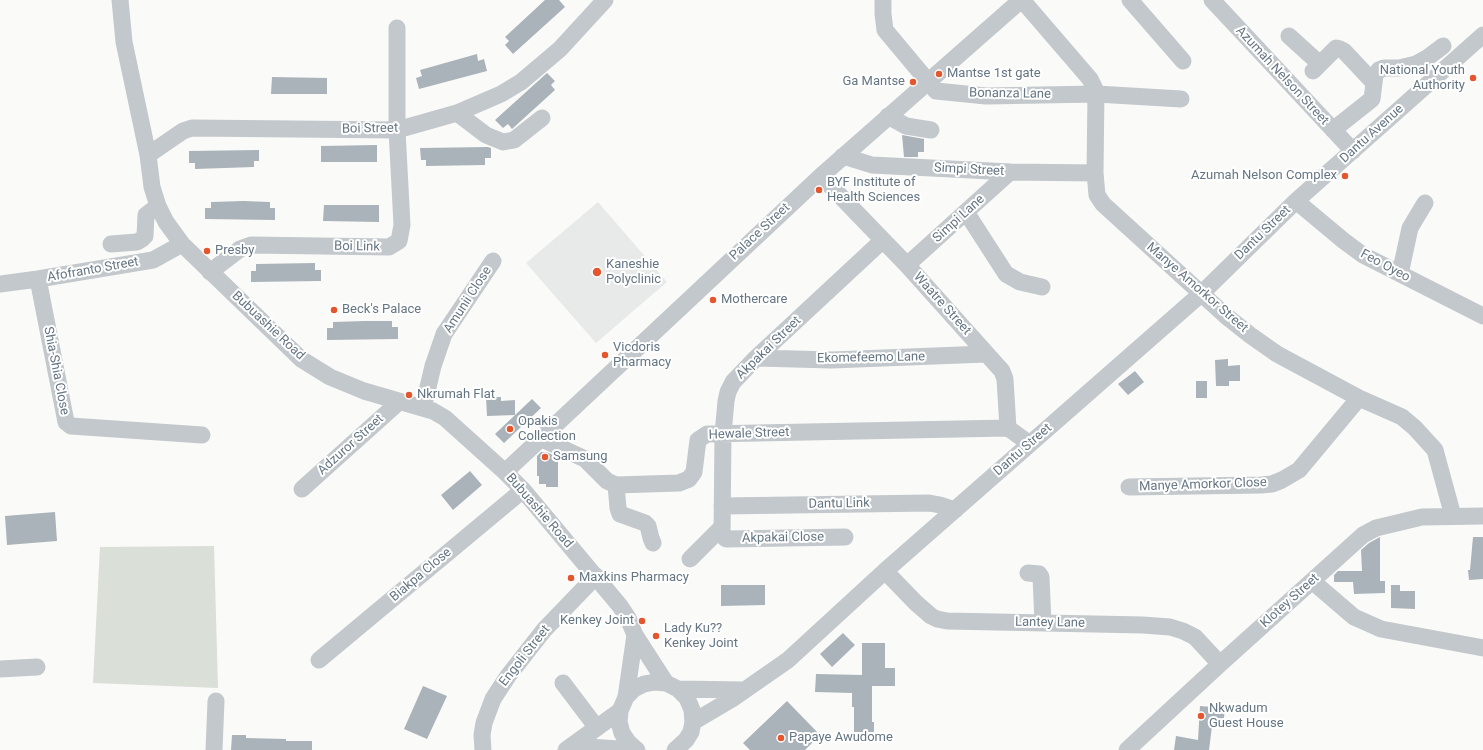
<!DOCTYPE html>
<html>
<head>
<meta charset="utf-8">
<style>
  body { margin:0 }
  canvas { display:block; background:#fafaf8 }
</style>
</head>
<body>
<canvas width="1483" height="750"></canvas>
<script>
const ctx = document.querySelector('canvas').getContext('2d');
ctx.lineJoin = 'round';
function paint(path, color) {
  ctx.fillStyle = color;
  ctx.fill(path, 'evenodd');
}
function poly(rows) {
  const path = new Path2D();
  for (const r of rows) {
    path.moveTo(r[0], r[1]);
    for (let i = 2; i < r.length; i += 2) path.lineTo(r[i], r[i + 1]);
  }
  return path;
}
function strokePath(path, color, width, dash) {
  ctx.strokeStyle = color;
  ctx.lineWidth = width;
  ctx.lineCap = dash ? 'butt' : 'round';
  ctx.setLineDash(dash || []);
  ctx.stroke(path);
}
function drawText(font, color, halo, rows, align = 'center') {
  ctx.font = font + ' Roboto,sans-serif';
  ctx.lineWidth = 4;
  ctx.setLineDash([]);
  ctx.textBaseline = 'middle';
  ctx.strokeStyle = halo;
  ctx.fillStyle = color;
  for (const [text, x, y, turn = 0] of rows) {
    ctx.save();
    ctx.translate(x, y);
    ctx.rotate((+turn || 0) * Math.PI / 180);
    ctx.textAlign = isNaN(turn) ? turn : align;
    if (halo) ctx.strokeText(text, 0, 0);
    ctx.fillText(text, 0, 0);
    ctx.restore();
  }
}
const built = poly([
  [598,202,667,282,596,343,526,263]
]);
const green = poly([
  [214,546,218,688,93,683,100,547]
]);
const building = poly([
  [545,0,559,0,565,7,513,54,505,45,509,41,505,37],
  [477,54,478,61,484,59,487,71,419,89,416,78,422,76,420,70],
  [547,73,555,81,551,85,555,90,512,129,508,124,503,128,495,120],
  [272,77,327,78,327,94,271,94],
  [902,135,924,139,924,152,918,152,918,157,904,157],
  [377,145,377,162,321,162,321,146],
  [488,147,491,148,491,158,485,158,485,165,426,166,426,160,421,160,420,148],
  [259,150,259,161,254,161,254,167,195,169,195,163,189,163,189,151],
  [243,201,270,202,270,208,275,208,275,220,205,219,205,208,211,208,211,202],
  [324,205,379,205,379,222,323,221],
  [315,263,315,270,321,270,321,281,251,282,251,271,256,271,256,264],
  [365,321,392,321,392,327,398,327,398,339,327,340,327,328,333,328,333,322],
  [1228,359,1228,366,1240,365,1240,381,1229,381,1229,386,1216,386,1215,360],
  [1135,371,1144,382,1128,395,1118,384],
  [1196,381,1207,381,1207,398,1196,398],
  [486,397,501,397,501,401,515,400,515,415,487,416],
  [532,399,541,408,504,443,495,434],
  [541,452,546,452,558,457,558,487,546,487,546,484,539,484,539,476,537,476,537,456],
  [470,471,482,485,453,510,441,495],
  [55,512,57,541,7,545,5,516],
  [1380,537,1380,581,1385,581,1385,593,1354,594,1353,582,1334,582,1334,575,1338,571,1362,571,1361,550,1369,543],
  [1473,537,1483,537,1483,579,1469,580,1468,570,1470,570],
  [721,585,765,585,765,605,721,606],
  [1391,585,1400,585,1400,591,1415,591,1415,609,1391,608],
  [843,633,855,645,832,667,820,654],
  [862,643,885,643,885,668,895,668,895,686,872,686,872,722,874,722,874,732,854,732,854,707,852,707,852,693,815,692,816,674,862,675],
  [423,686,447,696,427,739,404,729],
  [787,701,820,735,805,750,750,750,743,743],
  [1200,706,1225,708,1223,727,1212,726,1209,750,1174,750,1176,736,1198,740],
  [232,735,246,735,246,738,286,739,286,741,312,741,312,750,231,750]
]);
const minor = poly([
  [120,0,124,42,148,155,152,187,158,206,166,222,182,244,301,359,330,377,364,391,433,411,445,418,505,472,523,490,620,606,628,618,635,635,666,683],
  [883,0,883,14,885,30,936,91,986,96,1097,94,1181,99],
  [1022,0,1090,79,1096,91,1095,173,1097,195,1103,204,1226,316,1250,335,1277,354,1359,398,1402,417,1415,428,1435,450,1453,516],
  [1130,0,1183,61],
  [1212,0,1353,151],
  [1289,36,1320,64],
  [1313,71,1336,48,1340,49,1344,51,1374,83],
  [457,113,486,135,503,142,514,140,542,118],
  [888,116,906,126,931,130],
  [1333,130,1372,99,1375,75,1379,70,1384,68,1399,68,1416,64,1427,58,1443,46],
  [148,155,183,131,192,128,397,130,457,113,501,94,521,82,560,49,605,0],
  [843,156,872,165,1010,172,1095,173],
  [821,176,907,265,1002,371,1005,379,1008,428,1030,444],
  [1296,201,1344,241,1363,255,1483,316],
  [966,212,1006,274,1020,282,1042,287],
  [111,244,137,242,142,239,145,236,146,215,158,206],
  [907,265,1010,172],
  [210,272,240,249,251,245,389,247,399,241,402,225,397,130,397,28],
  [1400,274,1410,228,1425,203],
  [38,279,66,422,71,426,202,435],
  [0,284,38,279,153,260,182,244],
  [756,358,832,360,986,354],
  [423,408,433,366,444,334,493,261],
  [540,438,585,459,607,481,616,485,679,483,689,479,694,472,698,440,707,434,1008,428],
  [505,472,821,176,1021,0],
  [616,485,618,508,620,514,645,523,648,526,651,538,653,543],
  [1129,487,1261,485,1272,484,1282,480,1299,470,1359,398],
  [302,489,399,402],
  [722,506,929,503,940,505,955,510],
  [845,537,726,539,722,535,723,434,726,401,728,392,733,382,756,358,883,240],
  [690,559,722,527],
  [885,571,916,603,931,616,937,619,947,621,1143,625,1170,627,1183,631,1195,637,1220,664],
  [1028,573,1039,574,1041,577,1043,623],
  [1312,581,1354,617,1381,629,1483,648],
  [319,660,523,490],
  [0,669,37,667],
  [563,683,597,728],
  [678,689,743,690],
  [626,697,635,635],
  [693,722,732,699,788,660,885,571,1202,293,1296,201,1483,35],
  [571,746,636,750],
  [214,750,216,701],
  [483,750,482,735,484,723,493,699,508,676,544,630,596,576],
  [566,750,620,711],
  [637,750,628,742,622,733,619,722,620,711,626,697,634,689,644,684,655,682,666,683,678,689,687,698,692,710,693,722,691,732,686,740,675,750],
  [1127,750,1220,664,1363,535,1376,528,1422,517,1483,516]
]);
const markers = [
  [939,74,4,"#e4572e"],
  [1473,78,4,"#e4572e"],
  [913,82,4,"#e4572e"],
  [1345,176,4,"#e4572e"],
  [819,190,4,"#e4572e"],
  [207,251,4,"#e4572e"],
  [597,272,5,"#e4572e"],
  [713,300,4,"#e4572e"],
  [334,310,4,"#e4572e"],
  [605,355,4,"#e4572e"],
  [409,395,4,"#e4572e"],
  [510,429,4,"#e4572e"],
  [545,457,4,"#e4572e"],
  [571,578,4,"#e4572e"],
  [642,621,4,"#e4572e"],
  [656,636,4,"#e4572e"],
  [1201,716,4,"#e4572e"],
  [781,738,4,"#e4572e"]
];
const poiNames = [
  ["National Youth",1465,71,"right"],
  ["Authority",1465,86,"right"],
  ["Mantse 1st gate",947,74],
  ["Ga Mantse",905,82,"right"],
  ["Azumah Nelson Complex",1337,176,"right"],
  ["BYF Institute of",827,183],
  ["Health Sciences",827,198],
  ["Presby",215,251],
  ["Kaneshie",606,265],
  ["Polyclinic",606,280],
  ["Mothercare",721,300],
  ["Beck's Palace",342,310],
  ["Vicdoris",613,348],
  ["Pharmacy",613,363],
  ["Nkrumah Flat",417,395],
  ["Opakis",518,422],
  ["Collection",518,437],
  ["Samsung",553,457],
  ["Maxkins Pharmacy",579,578],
  ["Kenkey Joint",634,621,"right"],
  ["Lady Ku??",664,629],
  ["Kenkey Joint",664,644],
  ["Nkwadum",1209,709],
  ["Guest House",1209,724],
  ["Papaye Awudome",789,738]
];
const streetNames = [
  ["Azumah Nelson Street",1282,76,47],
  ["Bonanza Lane",1010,94,1],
  ["Boi Street",370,129,-1],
  ["Dantu Avenue",1372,134,-42],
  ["Simpi Street",969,170,3],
  ["Simpi Lane",959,219,-42],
  ["Palace Street",760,232,-43],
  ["Dantu Street",1263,233,-44],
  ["Boi Link",357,247,1],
  ["Feo Oyeo",1385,266,28],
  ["Afofranto Street",93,270,-10],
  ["Manye Amorkor Street",1197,288,41],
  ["Amunii Close",468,300,-57],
  ["Waatre Street",942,304,48],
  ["Bubuashie Road",268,326,43],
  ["Akpakai Street",769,348,-44],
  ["Ekomefeemo Lane",871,358,-1],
  ["Shia-Shia Close",56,371,79],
  ["Hewale Street",749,434,-2],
  ["Adzuror Street",351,445,-42],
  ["Dantu Street",1023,450,-41],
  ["Manye Amorkor Close",1203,485,-2],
  ["Dantu Link",839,504,-1],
  ["Bubuashie Road",539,511,49],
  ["Akpakai Close",783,538,-1],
  ["Biakpa Close",421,575,-40],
  ["Klotey Street",1290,601,-42],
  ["Lantey Lane",1050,623,1],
  ["Engoli Street",525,656,-52]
];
paint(built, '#e8e9e9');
paint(green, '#dadfd7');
paint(building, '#aab3b9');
strokePath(minor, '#c3c8cc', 17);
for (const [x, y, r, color] of markers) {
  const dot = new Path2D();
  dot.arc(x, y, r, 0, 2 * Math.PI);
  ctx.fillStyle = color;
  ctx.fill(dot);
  strokePath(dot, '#fff', 1.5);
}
drawText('13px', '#657683', '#fff', poiNames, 'left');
drawText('13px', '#657683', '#fff', streetNames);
</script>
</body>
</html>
